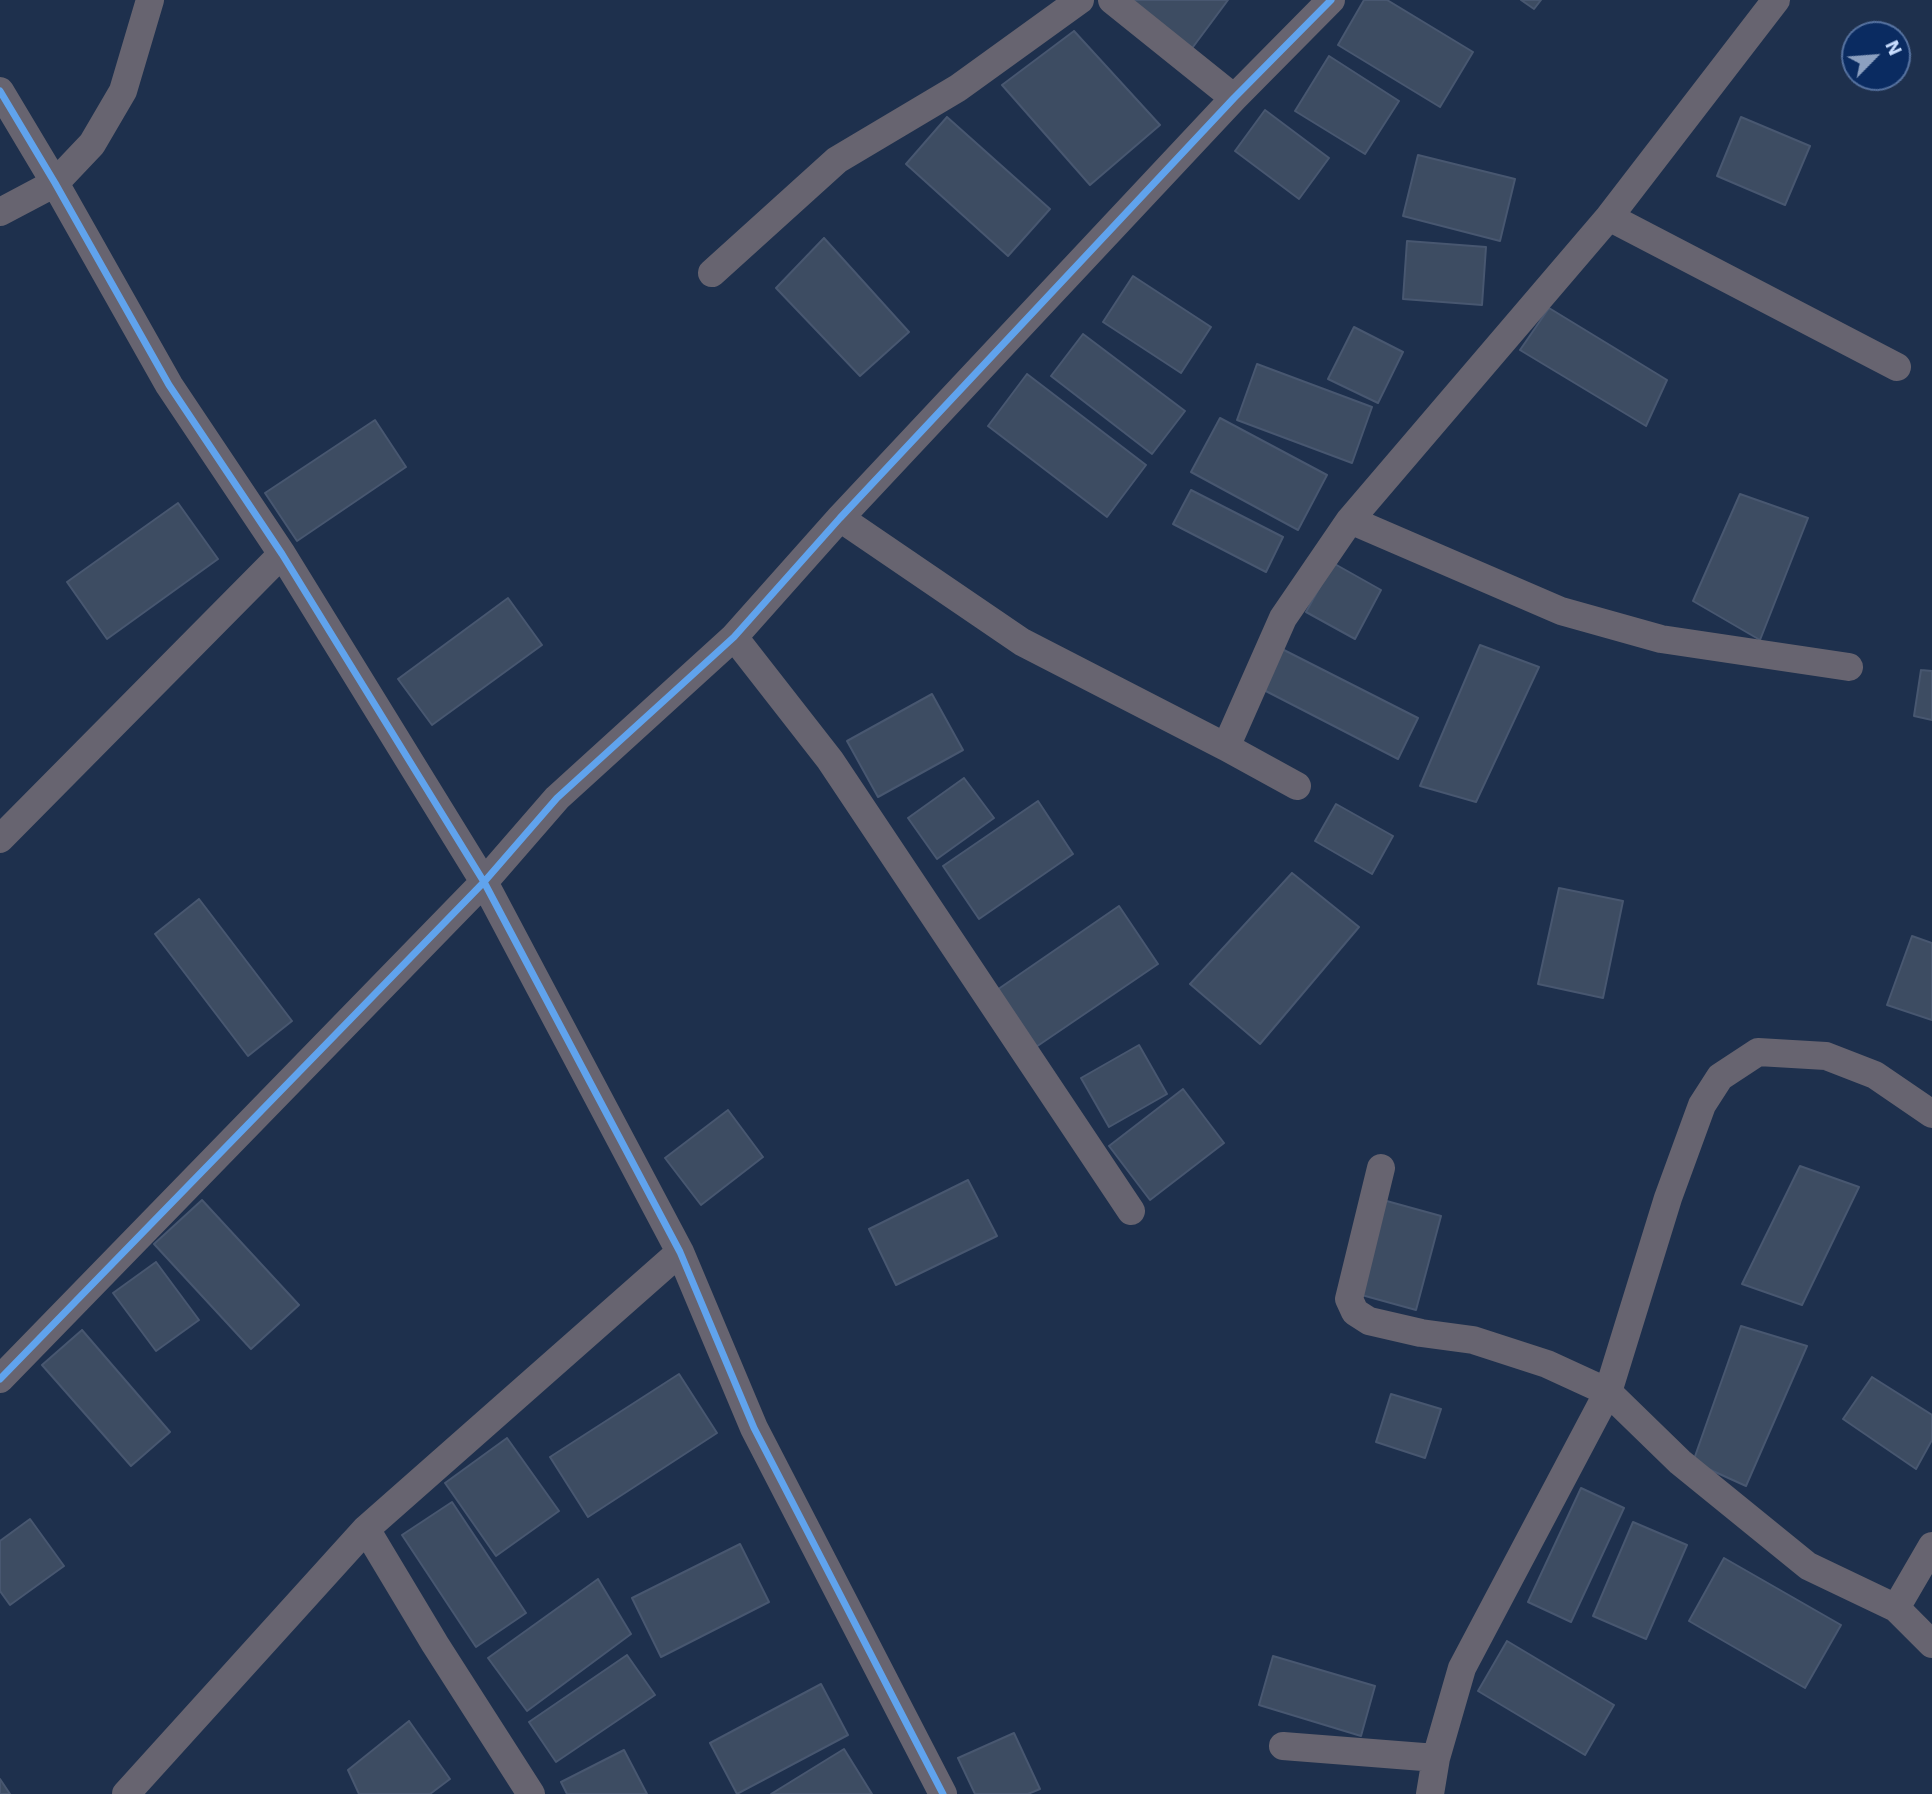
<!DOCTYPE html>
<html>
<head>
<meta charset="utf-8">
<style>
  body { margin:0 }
  #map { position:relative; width:1932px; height:1794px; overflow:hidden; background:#1e304d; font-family:"Work Sans",sans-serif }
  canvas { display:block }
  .north { position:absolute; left:1841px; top:21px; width:70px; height:70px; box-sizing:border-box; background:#0a2b61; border:2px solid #5672a0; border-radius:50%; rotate:65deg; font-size:19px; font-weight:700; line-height:28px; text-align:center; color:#c8ddfe }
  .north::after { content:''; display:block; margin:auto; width:24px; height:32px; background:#8ca0c0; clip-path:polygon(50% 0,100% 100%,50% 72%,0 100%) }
</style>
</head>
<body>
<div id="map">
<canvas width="1932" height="1794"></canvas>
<div class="north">N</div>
</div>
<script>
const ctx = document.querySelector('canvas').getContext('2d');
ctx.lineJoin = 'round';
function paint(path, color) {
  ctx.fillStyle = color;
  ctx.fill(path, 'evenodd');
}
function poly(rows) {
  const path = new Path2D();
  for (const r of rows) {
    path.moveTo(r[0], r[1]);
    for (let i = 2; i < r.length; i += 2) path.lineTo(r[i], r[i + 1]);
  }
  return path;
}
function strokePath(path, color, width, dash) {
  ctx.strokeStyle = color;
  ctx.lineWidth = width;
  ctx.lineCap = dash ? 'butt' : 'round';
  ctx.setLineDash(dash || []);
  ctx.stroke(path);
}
const building = poly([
  [1121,0,1228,0,1190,51,1121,0],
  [1364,0,1387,0,1473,52,1440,107,1338,45,1364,0],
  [1521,0,1541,0,1534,9,1521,0],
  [1074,31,1160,125,1090,185,1002,85,1074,31],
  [1329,56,1399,101,1365,154,1295,111,1329,56],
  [1265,110,1329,158,1299,199,1235,151,1265,110],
  [947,117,1050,209,1008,256,906,164,947,117],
  [1741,117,1810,146,1785,205,1717,176,1741,117],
  [1418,155,1515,179,1500,241,1403,216,1418,155],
  [824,238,909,332,860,376,776,288,824,238],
  [1407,241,1486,247,1482,305,1403,299,1407,241],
  [1133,276,1211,327,1181,373,1103,322,1133,276],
  [1549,308,1667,380,1646,426,1520,350,1549,308],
  [1354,327,1403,352,1378,403,1328,379,1354,327],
  [1083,334,1185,411,1152,454,1051,376,1083,334],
  [1257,364,1372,407,1352,463,1237,420,1257,364],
  [1027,374,1146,465,1107,517,988,426,1027,374],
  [1220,418,1327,475,1298,530,1191,472,1220,418],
  [375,420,406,467,297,541,265,493,375,420],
  [1191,490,1283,537,1266,572,1173,524,1191,490],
  [1740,494,1808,518,1760,640,1693,601,1740,494],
  [178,503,218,559,107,639,67,582,178,503],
  [1333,563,1381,590,1355,639,1306,612,1333,563],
  [508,598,542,645,432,725,398,679,508,598],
  [1480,645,1539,667,1476,802,1420,786,1480,645],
  [1278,647,1418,718,1398,759,1258,687,1278,647],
  [1921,670,1932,671,1932,720,1914,716,1921,670],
  [932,694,963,750,878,797,847,741,932,694],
  [964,778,994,818,937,859,908,818,964,778],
  [1038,801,1073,854,979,919,943,866,1038,801],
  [1336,804,1393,836,1372,874,1315,841,1336,804],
  [1292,873,1359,927,1260,1044,1190,984,1292,873],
  [1559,888,1623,901,1603,998,1538,984,1559,888],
  [199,899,292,1021,248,1056,155,934,199,899],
  [1119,906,1158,964,1033,1049,994,992,1119,906],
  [1912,936,1932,943,1932,1020,1887,1005,1912,936],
  [1139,1045,1167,1094,1109,1127,1081,1078,1139,1045],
  [1183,1089,1224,1143,1150,1200,1109,1146,1183,1089],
  [728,1110,763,1157,701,1205,665,1158,728,1110],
  [1800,1166,1859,1187,1802,1305,1742,1284,1800,1166],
  [968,1180,997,1236,896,1285,869,1229,968,1180],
  [202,1200,299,1305,251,1349,154,1244,202,1200],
  [1383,1200,1441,1216,1416,1310,1358,1294,1383,1200],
  [156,1262,199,1320,156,1351,113,1293,156,1262],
  [1741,1326,1807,1346,1746,1486,1693,1462,1741,1326],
  [82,1330,170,1432,131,1466,42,1365,82,1330],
  [679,1374,717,1433,588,1517,550,1457,679,1374],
  [1872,1377,1932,1415,1932,1440,1916,1469,1843,1419,1872,1377],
  [1391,1394,1441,1409,1425,1458,1376,1442,1391,1394],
  [507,1438,559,1511,496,1556,445,1483,507,1438],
  [1581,1488,1624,1508,1571,1622,1528,1602,1581,1488],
  [452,1502,526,1613,476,1647,402,1535,452,1502],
  [30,1519,64,1566,10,1605,0,1591,0,1541,30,1519],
  [1633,1522,1687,1545,1646,1639,1593,1616,1633,1522],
  [740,1544,769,1602,661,1657,632,1598,740,1544],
  [1724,1558,1841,1625,1805,1688,1689,1621,1724,1558],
  [598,1579,631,1634,527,1711,488,1658,598,1579],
  [1507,1641,1614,1705,1585,1755,1478,1691,1507,1641],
  [627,1655,655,1695,556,1762,529,1722,627,1655],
  [1273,1656,1375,1686,1361,1736,1259,1705,1273,1656],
  [821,1684,848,1735,737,1794,710,1743,821,1684],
  [409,1721,450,1779,430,1794,359,1794,348,1770,409,1721],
  [1014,1733,1040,1789,1028,1794,975,1794,958,1758,1014,1733],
  [844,1749,872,1794,771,1794,844,1749],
  [624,1750,647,1794,567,1794,561,1782,624,1750],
  [0,1779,10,1794,0,1794,0,1779]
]);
const minor = poly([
  [1112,0,1234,98],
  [0,91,55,183,169,385,282,554,484,882,680,1252,754,1428,943,1794],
  [0,212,55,183,92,144,123,91,150,0],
  [1609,217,1897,367],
  [712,273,837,160,958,88,1080,0],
  [840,518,1022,642,1226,747,1297,786],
  [1350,520,1561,611,1661,639,1849,667],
  [734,637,830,760,1131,1211],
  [1226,747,1283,618,1350,520,1609,217,1776,0],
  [0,839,282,554],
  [1381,1168,1349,1299,1355,1312,1369,1321,1421,1333,1473,1340,1547,1364,1608,1392,1680,1462,1808,1566,1896,1608,1932,1644],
  [0,1379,484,882,557,798,734,637,840,518,1234,98,1331,0],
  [366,1529,435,1644,531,1794],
  [1896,1608,1932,1546],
  [1283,1746,1436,1758],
  [126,1794,366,1529,680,1252],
  [1430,1794,1436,1758,1462,1668,1608,1392,1668,1198,1702,1105,1720,1077,1758,1052,1826,1056,1875,1075,1932,1114]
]);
const cycleway = poly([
  [0,91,55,183,169,385,282,554,484,882,680,1252,754,1428,943,1794],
  [0,1379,484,882,557,798,734,637,840,518,1234,98,1331,0]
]);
paint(building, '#3d4c62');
strokePath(building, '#485770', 2);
strokePath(minor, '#676470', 28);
strokePath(cycleway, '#60a3ed', 7);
</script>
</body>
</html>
